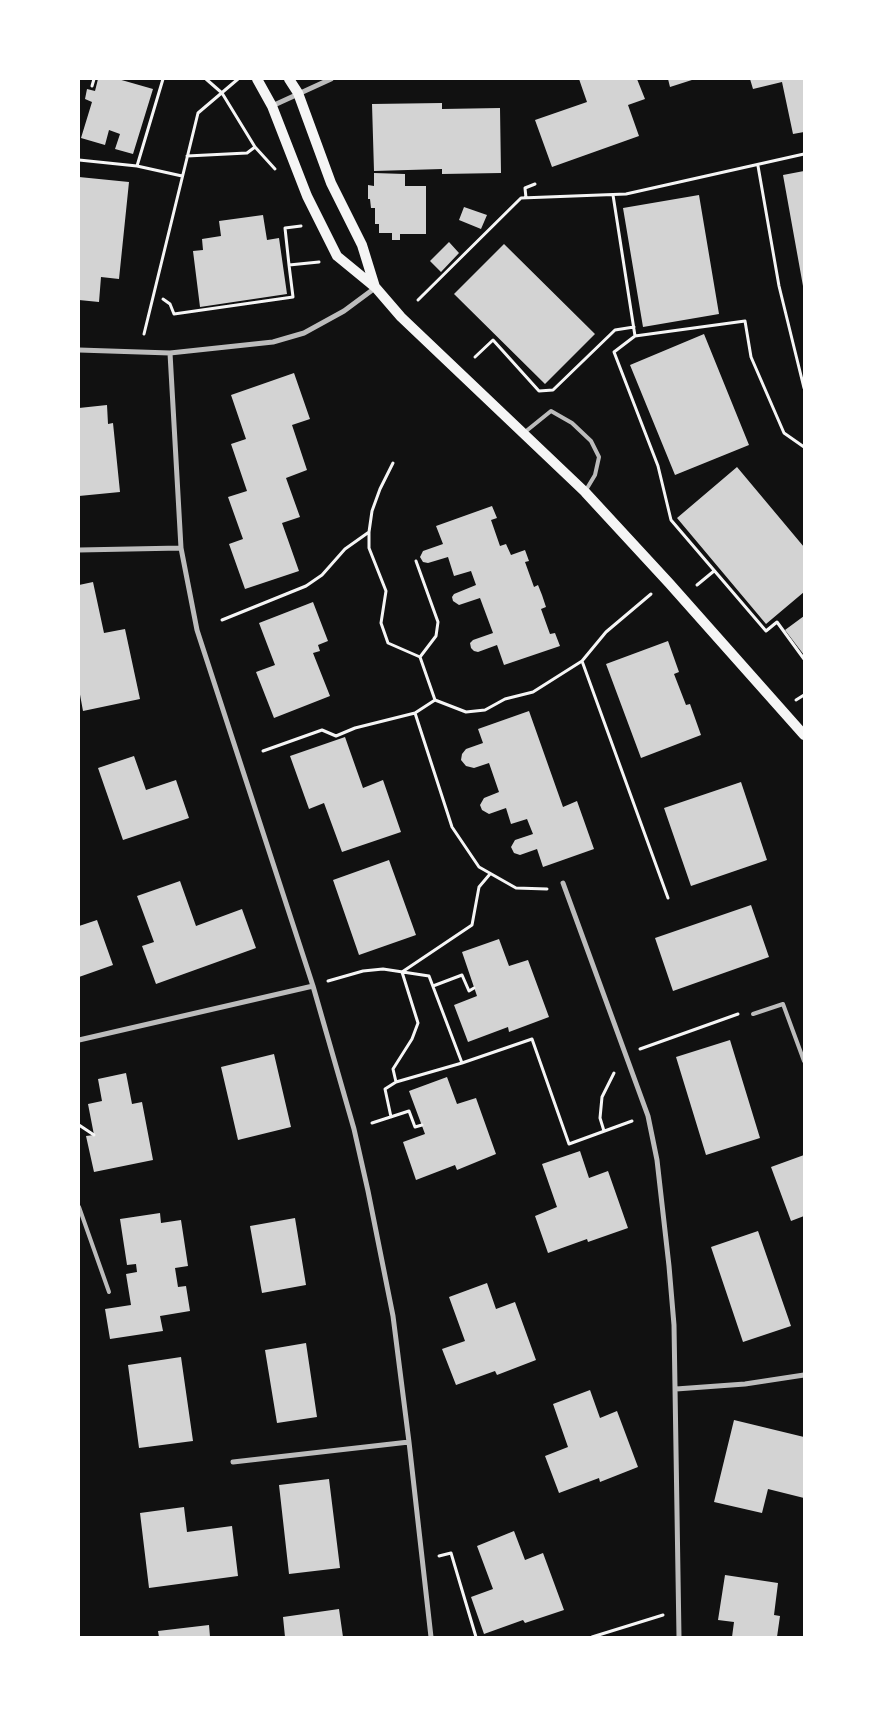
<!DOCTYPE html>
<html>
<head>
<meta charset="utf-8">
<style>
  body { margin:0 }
  #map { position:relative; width:883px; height:1716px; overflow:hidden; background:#111; font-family:Overpass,sans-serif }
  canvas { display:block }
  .frame { position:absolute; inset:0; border:80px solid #fff; pointer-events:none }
</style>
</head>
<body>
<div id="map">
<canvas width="883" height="1716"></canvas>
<div class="frame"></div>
</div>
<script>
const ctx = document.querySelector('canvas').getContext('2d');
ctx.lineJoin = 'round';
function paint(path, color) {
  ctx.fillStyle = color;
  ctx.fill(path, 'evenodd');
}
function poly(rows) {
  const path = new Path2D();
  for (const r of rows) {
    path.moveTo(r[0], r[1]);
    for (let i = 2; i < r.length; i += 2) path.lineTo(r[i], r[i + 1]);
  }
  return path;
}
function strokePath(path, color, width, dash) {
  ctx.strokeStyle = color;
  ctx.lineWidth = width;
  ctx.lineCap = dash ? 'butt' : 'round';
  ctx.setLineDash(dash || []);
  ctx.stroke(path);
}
const building = poly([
  [98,79,118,79,153,89,133,154,115,149,120,134,109,130,105,145,81,138,92,102,85,99,87,89,95,91],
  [579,79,637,79,645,99,628,105,639,136,552,167,535,120,587,102],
  [668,79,695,79,670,87],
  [750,79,804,79,804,132,793,134,782,82,753,89],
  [442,103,442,109,500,108,501,173,442,174,442,169,374,171,372,104],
  [804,171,804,285,803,286,783,175],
  [374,173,405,174,405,186,426,186,426,234,400,234,400,240,392,240,392,233,379,233,379,224,375,224,375,208,371,208,370,199,368,199,368,185,374,186],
  [79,177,129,182,119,279,101,277,99,302,79,300,80,275,79,275],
  [699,195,719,314,643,327,623,208],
  [464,207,487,215,481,229,459,220],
  [263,215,267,240,279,238,287,294,200,307,193,251,203,250,202,239,221,236,219,221],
  [449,242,459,253,441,272,430,261],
  [504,244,595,334,545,384,454,294],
  [704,334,749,445,675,475,630,365],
  [294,373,310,419,292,425,307,470,286,478,300,517,282,523,299,571,245,589,229,544,243,539,228,497,247,491,231,444,246,439,231,395],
  [107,405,108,424,113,423,120,492,79,496,79,408],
  [737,467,804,547,804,592,766,624,677,518],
  [492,506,497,518,491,520,500,546,506,544,511,555,525,550,529,561,525,562,534,587,538,585,542,595,546,607,541,609,550,634,555,633,560,646,504,665,497,645,478,652,474,651,471,648,470,643,473,640,493,633,480,598,459,605,453,601,452,597,454,594,476,585,471,571,454,576,448,557,428,563,423,562,420,557,423,551,443,544,436,526],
  [93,582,104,633,125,629,140,699,83,711,79,689,79,585],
  [313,602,328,641,318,645,320,651,313,653,330,696,274,718,256,672,275,665,259,623],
  [804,616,804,655,785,630],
  [668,641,679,672,674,674,686,705,690,704,701,735,641,758,606,664],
  [529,711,563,807,577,801,594,849,543,867,537,849,520,855,514,853,511,847,515,840,533,834,527,819,511,824,506,808,489,814,482,810,480,805,484,798,499,792,489,763,474,768,466,766,461,760,462,754,466,749,483,743,478,729],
  [345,737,363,788,383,780,401,832,342,852,324,803,309,809,290,756],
  [134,756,146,790,176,780,189,818,123,840,98,768],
  [741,782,767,860,691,886,664,808],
  [389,860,416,935,359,955,333,880],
  [180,881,196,926,242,909,256,948,156,984,142,946,154,942,137,896],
  [751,905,769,957,673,991,655,938],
  [97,920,113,965,79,977,79,926],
  [499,939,509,966,528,960,549,1017,509,1032,508,1027,468,1042,454,1005,477,996,462,952],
  [730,1040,760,1138,706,1155,676,1057],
  [274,1054,291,1127,238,1140,221,1067],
  [126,1073,132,1104,142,1102,153,1160,94,1172,86,1136,94,1135,88,1104,102,1101,98,1079],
  [447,1077,457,1104,476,1098,496,1154,457,1170,455,1165,416,1180,403,1142,425,1134,409,1091],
  [580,1151,589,1178,608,1171,628,1228,588,1242,587,1239,548,1253,535,1216,557,1207,542,1164],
  [804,1155,804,1216,791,1221,771,1167],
  [160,1213,161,1223,181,1220,188,1266,175,1268,178,1287,186,1286,190,1311,160,1316,163,1331,110,1339,105,1309,131,1305,126,1274,137,1272,136,1264,127,1265,120,1219],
  [295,1218,306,1285,262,1293,250,1226],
  [758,1231,791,1326,743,1342,711,1247],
  [487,1283,496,1309,515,1302,536,1360,497,1375,495,1371,456,1385,442,1349,465,1341,449,1297],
  [306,1343,317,1417,277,1423,265,1350],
  [181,1357,193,1441,139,1448,128,1365],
  [590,1390,600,1418,617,1411,638,1467,600,1482,599,1478,559,1493,545,1456,568,1447,553,1404],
  [734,1420,804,1437,804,1498,768,1489,762,1513,714,1502],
  [329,1479,340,1568,289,1574,279,1485],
  [184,1507,187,1532,232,1526,238,1576,149,1588,140,1513],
  [514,1531,525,1560,543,1553,564,1610,525,1623,523,1620,484,1634,471,1597,493,1589,477,1546],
  [725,1575,778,1583,774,1615,780,1616,777,1637,732,1637,734,1622,718,1620],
  [339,1609,343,1637,285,1637,283,1617],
  [209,1625,210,1637,159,1637,158,1631]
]);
const path = poly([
  [206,79,222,93,255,147,275,169],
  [92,86,94,79],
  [187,156,247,153,255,147],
  [79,160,137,166,182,176],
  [137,166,163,79],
  [758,166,779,286,804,388],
  [613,195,635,336,745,321,751,357,784,433,804,447],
  [526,198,525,188,535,184],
  [301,226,285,228,289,265,319,262],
  [163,299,170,304,174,314,293,297,289,265],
  [418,300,521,198,626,194,804,154],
  [144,334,198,113,238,79],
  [635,336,614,352,658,466,671,520,766,631,777,622,804,659],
  [475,357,493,340,539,391,553,390,615,330,634,327],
  [369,532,372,511,380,489,393,463],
  [416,561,438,622,436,636,420,657],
  [697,585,714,571],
  [651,594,606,632,582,661,668,898],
  [222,620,306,586,322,575,345,549,369,532,369,548,386,591,381,623,388,643,420,657,435,700],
  [796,700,804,695],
  [415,713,452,827,479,867,516,888,547,889],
  [263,751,322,730,336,736,355,728,415,713,435,700,466,712,485,710,505,699,533,692,582,661],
  [328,981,363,971,383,969,429,976,462,1063,532,1039,569,1144,632,1121],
  [433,986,462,975,469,991,474,988],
  [640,1049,738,1014],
  [396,1082,393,1069,412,1039,418,1023,402,972,472,925,479,887,490,874],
  [391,1117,385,1089,396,1082,462,1063],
  [372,1123,409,1111,415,1127,422,1125],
  [79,1125,94,1135],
  [604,1131,600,1118,602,1097,614,1073],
  [439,1556,451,1553,476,1637],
  [592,1637,663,1615]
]);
const service = poly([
  [525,432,551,411,572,423,591,441,599,457,595,475,586,490],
  [753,1014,783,1004,804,1061],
  [79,1207,109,1292]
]);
const minor = poly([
  [272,106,331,79],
  [79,350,170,353,273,342,304,333,344,311,375,288],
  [170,353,181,548,197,630,313,986,354,1129,368,1191,393,1316,409,1442,431,1637],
  [79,550,181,548],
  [563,883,648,1116,657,1160,669,1266,674,1325,679,1637],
  [79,1040,313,986],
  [676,1389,745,1384,804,1375],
  [233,1462,409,1442]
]);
const secondary = poly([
  [257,79,272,106,307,196,337,256,376,288,401,317,585,492,669,583,804,735],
  [289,79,298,93,331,183,362,245,375,287]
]);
paint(building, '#d3d3d3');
strokePath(path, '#f5f5f5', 3);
strokePath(service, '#bcbcbc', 4);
strokePath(minor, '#bcbcbc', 5);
strokePath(secondary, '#f5f5f5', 10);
</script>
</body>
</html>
